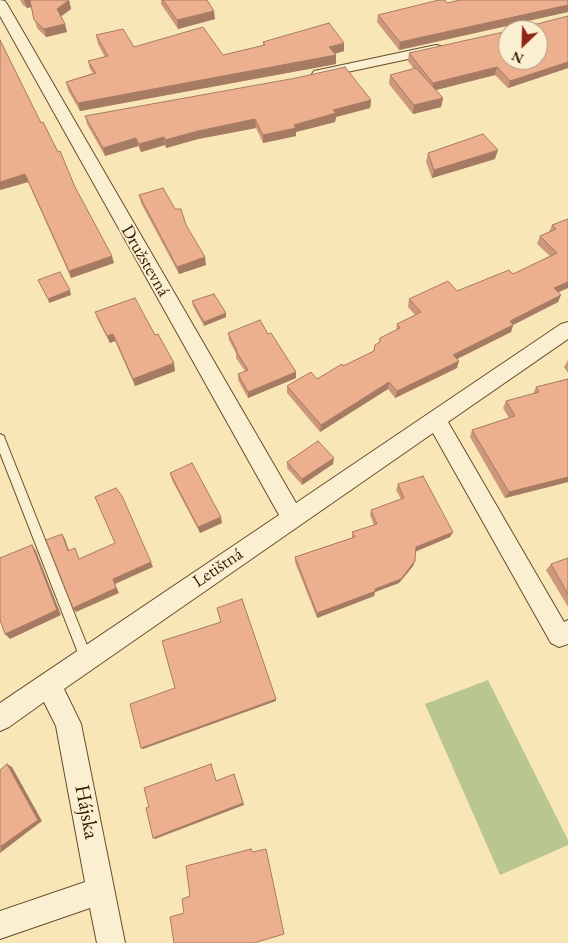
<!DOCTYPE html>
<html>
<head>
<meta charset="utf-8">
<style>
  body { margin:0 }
  #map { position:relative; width:568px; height:943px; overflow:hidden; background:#f8e6b6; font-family:"EB Garamond",serif }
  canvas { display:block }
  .north { position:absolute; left:498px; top:20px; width:50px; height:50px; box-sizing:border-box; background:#faefd0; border:1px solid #ac9a7e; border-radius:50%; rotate:204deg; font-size:14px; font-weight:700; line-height:20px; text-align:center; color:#381a02 }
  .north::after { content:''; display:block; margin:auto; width:18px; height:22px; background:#8f2418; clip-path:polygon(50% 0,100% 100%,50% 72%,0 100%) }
</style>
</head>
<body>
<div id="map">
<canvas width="568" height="943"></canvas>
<div class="north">N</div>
</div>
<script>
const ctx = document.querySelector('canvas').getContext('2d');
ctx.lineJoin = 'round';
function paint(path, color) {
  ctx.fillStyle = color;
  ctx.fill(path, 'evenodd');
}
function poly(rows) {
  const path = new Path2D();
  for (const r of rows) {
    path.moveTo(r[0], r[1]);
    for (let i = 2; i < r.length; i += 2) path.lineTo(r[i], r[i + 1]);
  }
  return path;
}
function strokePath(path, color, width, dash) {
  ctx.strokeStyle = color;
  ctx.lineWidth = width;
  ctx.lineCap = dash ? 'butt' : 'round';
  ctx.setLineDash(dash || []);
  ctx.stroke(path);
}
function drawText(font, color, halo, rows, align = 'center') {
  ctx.font = font + ' "EB Garamond",serif';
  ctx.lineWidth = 4;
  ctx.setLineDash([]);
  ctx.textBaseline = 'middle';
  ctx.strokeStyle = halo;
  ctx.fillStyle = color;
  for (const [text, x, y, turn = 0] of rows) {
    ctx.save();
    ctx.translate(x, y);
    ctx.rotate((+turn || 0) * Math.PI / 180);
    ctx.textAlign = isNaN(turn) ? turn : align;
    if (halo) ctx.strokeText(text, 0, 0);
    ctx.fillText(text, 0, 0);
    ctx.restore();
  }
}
const green = poly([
  [488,680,568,840,568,845,500,875,425,704]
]);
const lane = poly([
  [0,434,4,436,5,439,92,658,91,662,86,664,81,662,80,658,0,453,0,434]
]);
const street = poly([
  [0,0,5,1,7,4,296,503,561,324,568,322,568,339,448,422,564,622,568,620,568,644,559,647,551,643,433,433,64,689,81,724,125,943,97,943,90,908,0,939,0,911,85,882,56,726,44,702,9,727,0,731,0,703,279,515,0,16,0,0],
  [436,45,441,46,443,49,441,52,319,78,314,77,312,74,314,71,319,70,436,45]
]);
const wall = poly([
  [20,0,69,0,71,9,61,16,65,24,67,32,46,37,37,28,31,7,27,8,23,5],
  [161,0,207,0,215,19,178,29,161,4],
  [568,0,568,12,512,24,537,24,568,16,568,68,508,88,495,75,436,90,443,98,441,107,413,114,389,84,390,75,414,69,408,61,409,53,508,60,512,25,399,50,377,22,378,15,447,3],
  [96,35,134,47,223,55,263,46,263,42,344,51,335,54,336,64,80,111,68,90,66,82,93,73,90,69,88,61,105,57,98,44],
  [0,40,41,123,114,263,71,278,28,182,0,190],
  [371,100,370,108,336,117,335,122,296,132,296,136,263,143,256,128,198,139,166,148,165,145,141,152,138,146,105,156,87,124,85,116],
  [428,153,495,159,432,178,426,162],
  [139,195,175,209,186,225,206,265,179,274,141,203],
  [568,219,568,288,559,292,558,302,513,325,511,332,457,359,457,368,395,398,388,389,320,432,287,393,287,386,317,379,374,351,379,343,380,338,396,330,397,324,415,315,408,307,409,299,457,291,513,274,550,256,537,244,540,236,549,232,552,225],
  [192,301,226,313,226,317,204,326,193,306],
  [95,312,155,335,175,371,135,386,115,341,110,343,98,320],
  [228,333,268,334,296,372,296,378,248,398,238,380,238,374,245,371,236,358,236,353,229,340],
  [568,360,568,373,564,367],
  [568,379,568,482,505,498,470,437,472,430,509,418,503,408,506,401,533,394,536,387],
  [287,462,333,464,302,485,287,468],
  [170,473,222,523,200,533,172,480],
  [398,484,453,532,450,537,415,552,415,561,413,566,399,583,375,592,374,596,317,618,295,562,295,557,352,538,352,532,374,525,370,515,371,510,401,499,396,490],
  [568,558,568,607,546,570,551,564]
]);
const shadedWall = poly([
  [24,0,30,0,32,7,27,8],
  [69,0,71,9,59,18,57,9],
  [568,5,568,12,399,50,400,42],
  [214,11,215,19,178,29,177,20],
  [65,24,67,32,46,37,44,29],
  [344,43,344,51,329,55,329,47],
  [336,55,336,64,80,111,78,103],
  [568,62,568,68,508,88,510,81],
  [497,67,495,75,432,91,433,83],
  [443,98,441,107,413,114,414,105],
  [371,100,370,108,336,117,335,122,296,132,296,136,263,143,263,135,294,125,333,110],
  [255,119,256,128,198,139,166,148,165,140,198,131],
  [164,137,165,145,141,152,139,144],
  [136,138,138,146,105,156,103,148],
  [498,150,495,159,432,178,434,170],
  [25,174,28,182,0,190,0,182],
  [112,256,114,263,71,278,69,271],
  [205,257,206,265,179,274,177,267],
  [568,282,568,288,551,295,554,288],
  [70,290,71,295,49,303,48,299],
  [561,295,558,302,507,328,510,321],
  [226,313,226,317,204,326,204,322],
  [513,325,511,332,451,362,453,355],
  [113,334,115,341,110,343,107,336],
  [459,361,457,368,395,398,397,391],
  [174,363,175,371,135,386,133,379],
  [296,372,296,378,248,398,248,392],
  [389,382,388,389,320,432,321,425],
  [334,458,333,464,302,485,302,479],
  [568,477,568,482,505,498,509,492],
  [221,517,222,523,200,533,198,527],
  [453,532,450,537,414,552,416,547],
  [62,534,65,539,71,556,68,551],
  [32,545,36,551,61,615,10,639,5,634],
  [415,561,413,566,399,583,375,592,374,596,317,618,317,613,375,589],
  [151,562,153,567,115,584,119,593,76,612,73,608,113,579],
  [276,699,276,701,143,749,141,748],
  [7,764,12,767,42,821,0,853],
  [234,774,244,805,155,839,153,838]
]);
const building = poly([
  [30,0,69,0,57,9,65,24,44,29,34,20,30,0],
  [163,0,207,0,214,11,177,20,163,0],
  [439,0,445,0,447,3,460,0,568,0,568,5,400,42,378,15,439,0],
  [568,16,568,62,510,81,497,67,433,83,409,53,508,31,508,60,538,60,538,30,510,30,512,24,537,24,568,16],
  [329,23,344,43,329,47,336,55,78,103,66,82,96,73,88,61,108,56,96,35,123,29,134,47,203,27,223,55,265,45,263,42,329,23],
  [0,40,41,123,43,122,58,152,60,151,75,187,112,256,69,271,25,174,0,182,0,40],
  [345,67,371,100,333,110,336,113,294,125,296,128,263,135,255,119,198,131,165,140,164,137,139,144,136,138,103,148,85,116,296,78,345,67],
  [416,68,443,98,414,105,390,75,416,68],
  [483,134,498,150,434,170,428,153,483,134],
  [163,188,175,209,181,209,186,225,205,257,177,267,139,195,163,188],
  [568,219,568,282,554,288,561,295,510,321,513,325,453,355,459,361,397,391,389,382,321,425,287,386,311,372,317,379,342,364,343,366,374,351,375,345,380,342,380,338,400,328,397,324,421,312,409,299,448,281,457,291,509,270,513,274,557,253,540,236,556,229,552,225,568,219],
  [60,272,70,290,48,299,38,280,60,272],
  [214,294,226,313,204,322,192,301,214,294],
  [135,298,155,335,158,334,174,363,133,379,113,334,107,336,95,312,135,298],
  [260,320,268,334,271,333,296,372,248,392,238,374,248,370,236,351,237,351,228,333,260,320],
  [568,379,568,477,509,492,472,430,515,416,506,401,539,392,536,387,568,379],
  [318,441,334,458,302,479,287,462,318,441],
  [192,463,221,517,198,527,170,473,192,463],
  [423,476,453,532,416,547,415,561,401,579,375,589,376,591,317,613,295,557,355,537,352,532,377,524,371,510,404,498,398,484,423,476],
  [116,488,122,496,151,562,113,579,116,588,73,608,46,540,62,534,68,551,75,548,79,559,115,543,95,497,116,488],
  [32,545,57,610,5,634,0,620,0,558,32,545],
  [568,558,568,594,551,564,568,558],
  [242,599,276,699,141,748,130,704,175,688,162,641,221,622,217,608,242,599],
  [7,764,38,820,0,847,0,770,7,764],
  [211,764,216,781,234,774,243,803,153,838,146,808,149,807,144,788,211,764],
  [251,849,252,852,266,849,284,934,254,943,174,943,170,917,184,913,182,899,190,896,186,866,251,849]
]);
const streetNames = [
  ["Družstevná",145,261,60],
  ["Letištná",218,568,-34]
];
const nearStreetnames = [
  ["Hájska",86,812,79]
];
paint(green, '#bac690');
strokePath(lane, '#684d2f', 2);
strokePath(street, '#684d2f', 2);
paint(lane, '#faefd0');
paint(street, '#faefd0');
paint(wall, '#cc977b');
paint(shadedWall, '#a67b64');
paint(building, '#edb08f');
strokePath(building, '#a67b64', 1);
drawText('18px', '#381a02', '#faefd0', streetNames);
drawText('21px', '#381a02', '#faefd0', nearStreetnames);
</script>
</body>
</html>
